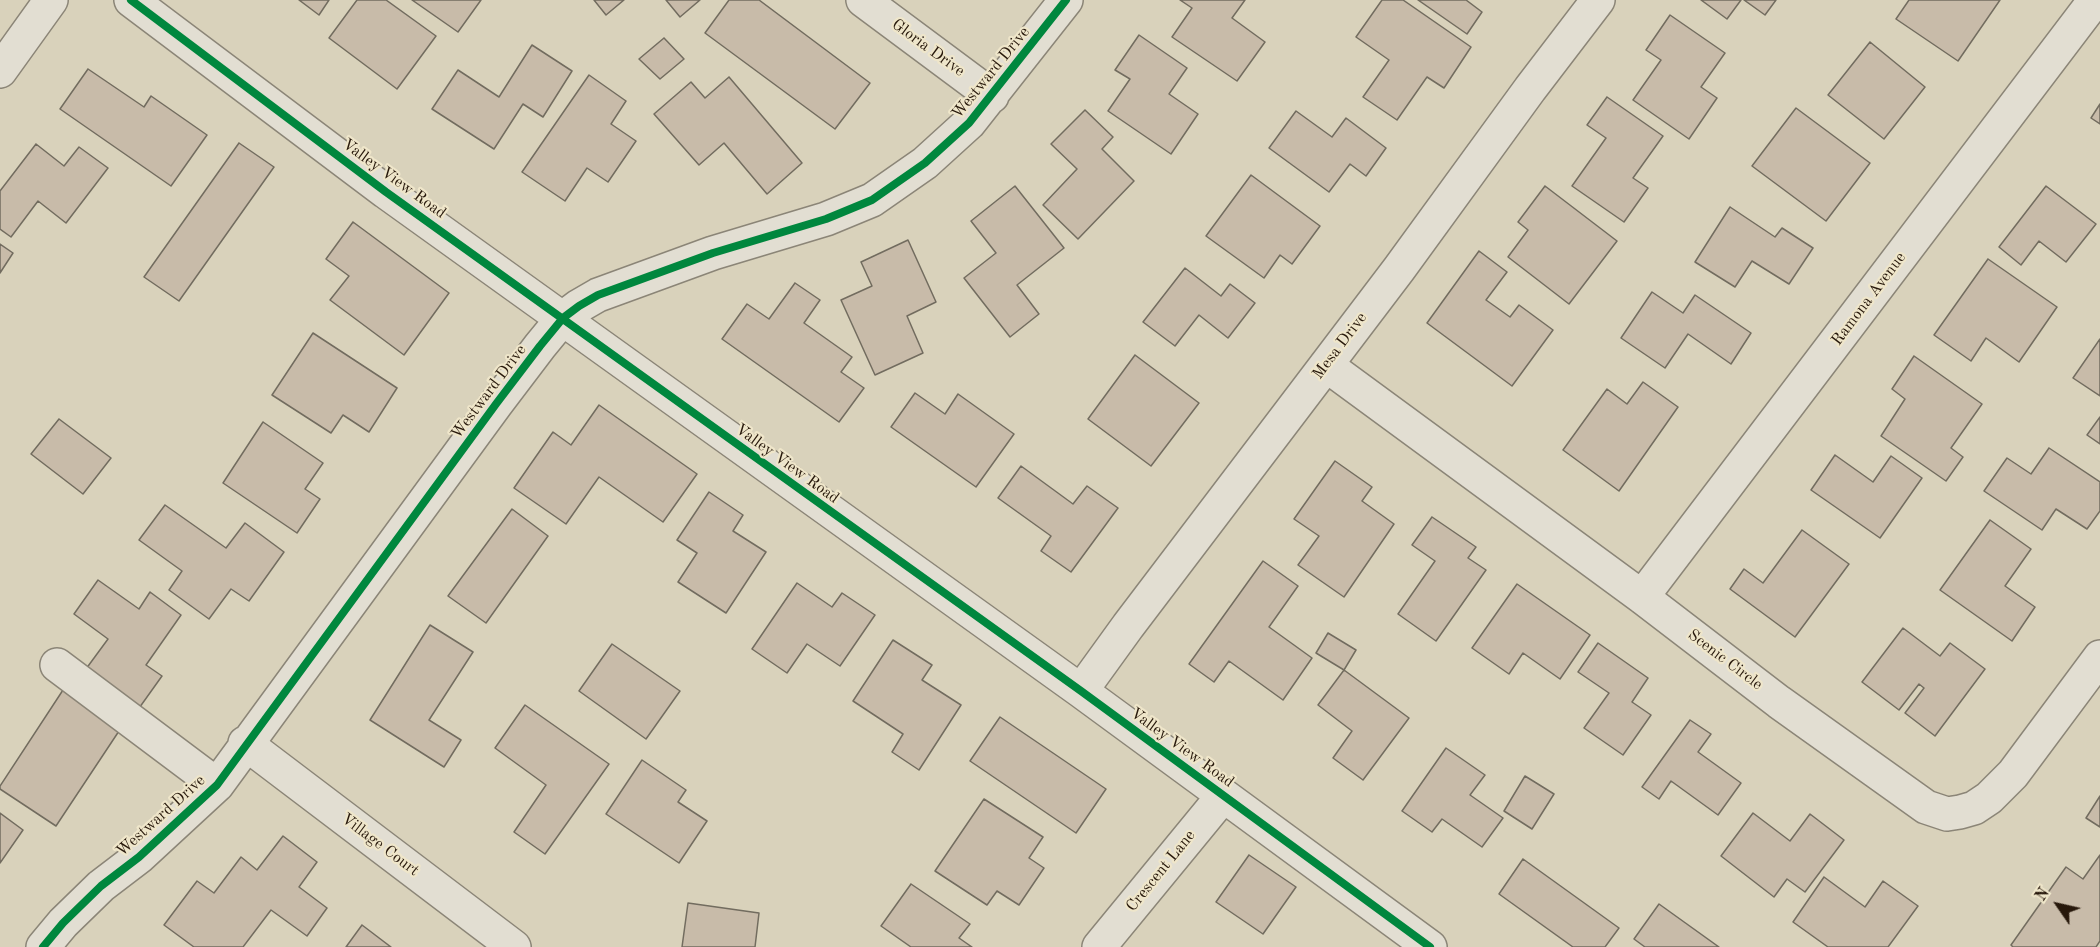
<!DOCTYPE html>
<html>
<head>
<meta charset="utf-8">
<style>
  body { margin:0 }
  #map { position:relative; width:2100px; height:947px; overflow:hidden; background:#d9d2bb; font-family:"Old Standard TT",serif }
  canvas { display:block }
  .north { position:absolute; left:2028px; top:875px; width:60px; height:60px; -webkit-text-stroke:4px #efe6ca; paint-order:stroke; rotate:304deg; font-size:16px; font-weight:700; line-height:24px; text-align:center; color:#27180b }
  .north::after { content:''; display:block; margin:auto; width:21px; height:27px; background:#27180b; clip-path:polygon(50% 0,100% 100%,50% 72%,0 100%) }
</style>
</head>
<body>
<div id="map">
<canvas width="2100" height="947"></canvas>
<div class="north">N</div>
</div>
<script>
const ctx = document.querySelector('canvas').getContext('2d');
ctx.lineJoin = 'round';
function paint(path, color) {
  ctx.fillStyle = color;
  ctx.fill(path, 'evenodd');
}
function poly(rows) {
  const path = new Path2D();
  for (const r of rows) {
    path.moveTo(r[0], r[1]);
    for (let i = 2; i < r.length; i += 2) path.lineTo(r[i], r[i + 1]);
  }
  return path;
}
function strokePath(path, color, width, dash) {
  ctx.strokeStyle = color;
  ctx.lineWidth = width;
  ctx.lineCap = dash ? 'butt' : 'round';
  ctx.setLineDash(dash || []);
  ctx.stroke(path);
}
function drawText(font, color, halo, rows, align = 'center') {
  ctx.font = font + ' "Old Standard TT",serif';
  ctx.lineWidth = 4.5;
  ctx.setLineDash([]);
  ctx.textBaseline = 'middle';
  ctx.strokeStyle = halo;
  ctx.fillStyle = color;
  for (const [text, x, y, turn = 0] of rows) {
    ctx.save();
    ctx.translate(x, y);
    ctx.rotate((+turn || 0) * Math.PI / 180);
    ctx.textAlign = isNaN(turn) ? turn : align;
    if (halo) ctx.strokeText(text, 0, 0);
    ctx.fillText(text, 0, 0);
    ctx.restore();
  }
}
const building = poly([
  [299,0,329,0,319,15,299,0],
  [357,0,386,0,436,36,397,89,329,38,357,0],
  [412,0,481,0,458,32,412,0],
  [594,0,624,0,606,15,594,0],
  [666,0,700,0,680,17,666,0],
  [729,0,759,0,870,83,835,129,705,33,729,0],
  [1180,0,1245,0,1232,18,1265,42,1237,81,1172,37,1192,8,1180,0],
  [1382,0,1403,0,1471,47,1444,88,1427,77,1397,120,1363,97,1389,60,1356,37,1382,0],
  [1418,0,1466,0,1482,12,1467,34,1418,0],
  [1701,0,1741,0,1727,19,1701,0],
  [1744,0,1776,0,1765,15,1744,0],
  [1909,0,2000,0,1958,61,1896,19,1909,0],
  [1670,15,1725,53,1701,87,1717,98,1689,139,1633,100,1661,60,1646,50,1670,15],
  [1139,35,1187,68,1169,94,1198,114,1171,154,1108,111,1130,79,1115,70,1139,35],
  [664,38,684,59,660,79,639,59,664,38],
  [1870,42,1925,87,1884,139,1828,95,1870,42],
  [532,45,572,71,543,117,523,104,494,149,432,109,458,70,499,97,532,45],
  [88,69,144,107,151,96,207,135,171,186,60,109,88,69],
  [589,75,626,101,611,124,636,141,608,182,587,168,565,201,522,172,589,75],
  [729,77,802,163,767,194,724,143,699,165,654,114,691,82,705,98,729,77],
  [1607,97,1663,136,1633,178,1648,188,1624,222,1572,186,1606,138,1587,125,1607,97],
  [2100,104,2100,124,2091,118,2100,104],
  [1796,108,1870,163,1826,221,1752,166,1796,108],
  [1085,110,1113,137,1102,149,1134,181,1078,239,1043,205,1077,169,1051,144,1085,110],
  [1296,111,1332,137,1346,118,1386,148,1366,176,1350,164,1329,192,1269,148,1296,111],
  [239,143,274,167,179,301,144,277,239,143],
  [36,144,64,166,79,147,108,168,66,223,38,201,11,237,0,229,0,191,36,144],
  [1251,175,1320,226,1292,264,1280,255,1264,278,1206,236,1251,175],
  [1015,186,1064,248,1017,285,1039,314,1010,337,964,278,996,253,971,221,1015,186],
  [1545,186,1617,241,1569,304,1508,257,1528,230,1518,222,1545,186],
  [2046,186,2096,224,2066,262,2039,241,2021,265,1999,247,2046,186],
  [1730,207,1775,237,1782,228,1813,248,1789,284,1752,261,1735,287,1695,262,1730,207],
  [353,222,449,293,404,355,330,300,349,276,326,259,353,222],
  [908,240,936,302,907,316,923,353,875,375,841,300,872,286,861,262,908,240],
  [0,244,13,253,0,273,0,244],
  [1479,251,1507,272,1486,300,1510,317,1519,305,1553,330,1512,386,1427,323,1479,251],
  [1988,259,2057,307,2019,362,1986,338,1971,361,1934,335,1988,259],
  [1185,268,1221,296,1230,284,1255,303,1228,338,1199,315,1175,346,1143,322,1185,268],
  [795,283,820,300,804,323,852,357,841,372,864,388,839,422,722,339,747,304,769,319,795,283],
  [1652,292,1683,313,1695,295,1751,333,1731,364,1688,334,1665,368,1621,338,1652,292],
  [313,333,397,388,369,432,343,415,331,433,272,395,313,333],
  [2100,339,2100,396,2073,378,2100,339],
  [1135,355,1199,403,1151,466,1088,419,1135,355],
  [1914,356,1982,404,1951,448,1963,457,1946,481,1881,436,1905,399,1892,389,1914,356],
  [1643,382,1678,407,1619,491,1563,450,1607,389,1627,404,1643,382],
  [915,393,945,414,958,394,1014,434,976,487,891,427,915,393],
  [599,405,697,474,663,522,599,477,566,524,514,488,553,432,571,445,599,405],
  [2100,417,2100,444,2087,435,2100,417],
  [59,419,111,458,83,494,31,454,59,419],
  [263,422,323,463,305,489,320,499,297,533,223,483,263,422],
  [2049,448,2100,482,2100,511,2087,529,2056,509,2042,530,1984,491,2007,458,2031,474,2049,448],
  [1835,455,1873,482,1891,456,1922,478,1880,538,1811,490,1835,455],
  [1335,461,1372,487,1362,501,1394,524,1344,597,1298,565,1319,536,1294,519,1335,461],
  [1021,466,1073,504,1087,486,1118,508,1071,572,1041,551,1051,536,998,498,1021,466],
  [709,492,743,515,733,531,766,552,726,613,678,582,697,553,677,540,709,492],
  [165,505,226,548,245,523,284,552,249,601,231,589,209,619,169,590,182,571,139,540,165,505],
  [512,509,548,536,486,623,448,596,512,509],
  [1432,517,1476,547,1468,558,1486,570,1436,641,1398,614,1435,561,1412,545,1432,517],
  [1990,520,2031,549,2005,586,2035,607,2012,641,1940,590,1990,520],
  [1802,530,1849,564,1795,637,1730,589,1744,569,1763,583,1802,530],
  [1263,561,1298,586,1269,627,1312,658,1283,700,1229,661,1214,682,1189,664,1263,561],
  [98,580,139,609,150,592,181,615,146,665,162,676,137,711,83,673,108,639,74,614,98,580],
  [797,583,832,607,842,593,875,615,840,666,807,644,787,673,752,649,797,583],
  [1517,584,1590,635,1560,679,1523,653,1509,674,1472,648,1517,584],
  [430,625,473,652,429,720,461,740,444,767,370,720,430,625],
  [1903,628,1940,656,1950,643,1985,669,1935,736,1905,713,1924,688,1919,684,1899,710,1862,682,1903,628],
  [1328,633,1356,650,1344,670,1316,653,1328,633],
  [893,640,932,665,922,680,961,705,919,770,892,752,903,734,853,701,893,640],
  [1598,643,1648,678,1632,702,1651,715,1623,755,1584,728,1609,693,1578,672,1598,643],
  [612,644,680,691,646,739,579,691,612,644],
  [1344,670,1409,718,1363,780,1333,758,1352,731,1318,705,1344,670],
  [63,690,121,728,56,826,0,789,0,786,63,690],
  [525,705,609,764,545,854,514,832,546,785,495,748,525,705],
  [1000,717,1106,789,1076,833,970,761,1000,717],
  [1690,720,1711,734,1698,752,1741,783,1718,815,1671,781,1659,799,1642,787,1690,720],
  [1446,748,1485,775,1470,795,1503,818,1482,847,1442,819,1432,832,1402,811,1446,748],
  [642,760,686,790,678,802,707,821,679,863,606,814,642,760],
  [1525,776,1554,794,1532,829,1504,811,1525,776],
  [2100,796,2100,827,2086,818,2100,796],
  [984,799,1043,837,1029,858,1044,868,1019,905,997,891,987,905,935,871,984,799],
  [0,813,23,830,0,863,0,813],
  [1753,813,1790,841,1810,814,1844,840,1805,892,1787,879,1774,897,1721,856,1753,813],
  [283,836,317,862,299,887,327,908,307,936,271,910,243,947,194,947,164,925,197,881,214,893,241,857,257,870,283,836],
  [1249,855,1296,887,1263,934,1216,902,1249,855],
  [2100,855,2100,941,2096,947,2013,947,2011,945,2066,867,2083,879,2100,855],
  [1523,859,1619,928,1605,947,1573,947,1499,894,1523,859],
  [1824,877,1865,907,1883,881,1918,906,1888,947,1828,947,1793,922,1824,877],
  [911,884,970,924,959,938,972,947,911,947,881,926,911,884],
  [688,903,759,913,755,947,682,947,688,903],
  [1659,904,1719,947,1645,947,1634,939,1659,904],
  [362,925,391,947,346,947,362,925]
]);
const minor = poly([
  [131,0,386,192,1081,691,1430,947],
  [863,0,992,96],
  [0,71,51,0],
  [1326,365,1642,597,1779,702,1926,807,1947,814,1960,812,1974,808,1989,798,2013,774,2100,657],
  [1642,597,2095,0],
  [57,665,217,785],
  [1081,691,1128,626,1399,269,1530,89,1598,0],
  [245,743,514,947],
  [43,947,63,923,101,886,139,857,217,785,496,404,540,346,563,318,579,306,598,295,713,253,826,219,872,200,925,163,969,123,1066,0],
  [1099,947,1223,796]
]);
const cycleway = poly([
  [131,0,386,192,1081,691,1430,947],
  [43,947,63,923,101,886,139,857,217,785,496,404,540,346,563,318,579,306,598,295,713,253,826,219,872,200,925,163,969,123,1066,0]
]);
const streetNames = [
  ["Gloria Drive",928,48,36],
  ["Westward Drive",991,73,-51],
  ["Valley View Road",394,179,36],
  ["Ramona Avenue",1869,299,-53],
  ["Mesa Drive",1340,346,-53],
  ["Westward Drive",489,392,-53],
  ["Valley View Road",787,464,36],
  ["Scenic Circle",1725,660,37],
  ["Valley View Road",1182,748,36],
  ["Westward Drive",161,816,-42],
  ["Village Court",380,845,37],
  ["Crescent Lane",1161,871,-51]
];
paint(building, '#c8bba9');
strokePath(building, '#726c5f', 1.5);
strokePath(minor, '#8b8577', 36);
strokePath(minor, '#e2ded2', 33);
strokePath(cycleway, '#00873e', 8);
drawText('16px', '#27180b', '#efe6ca', streetNames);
</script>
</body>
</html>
